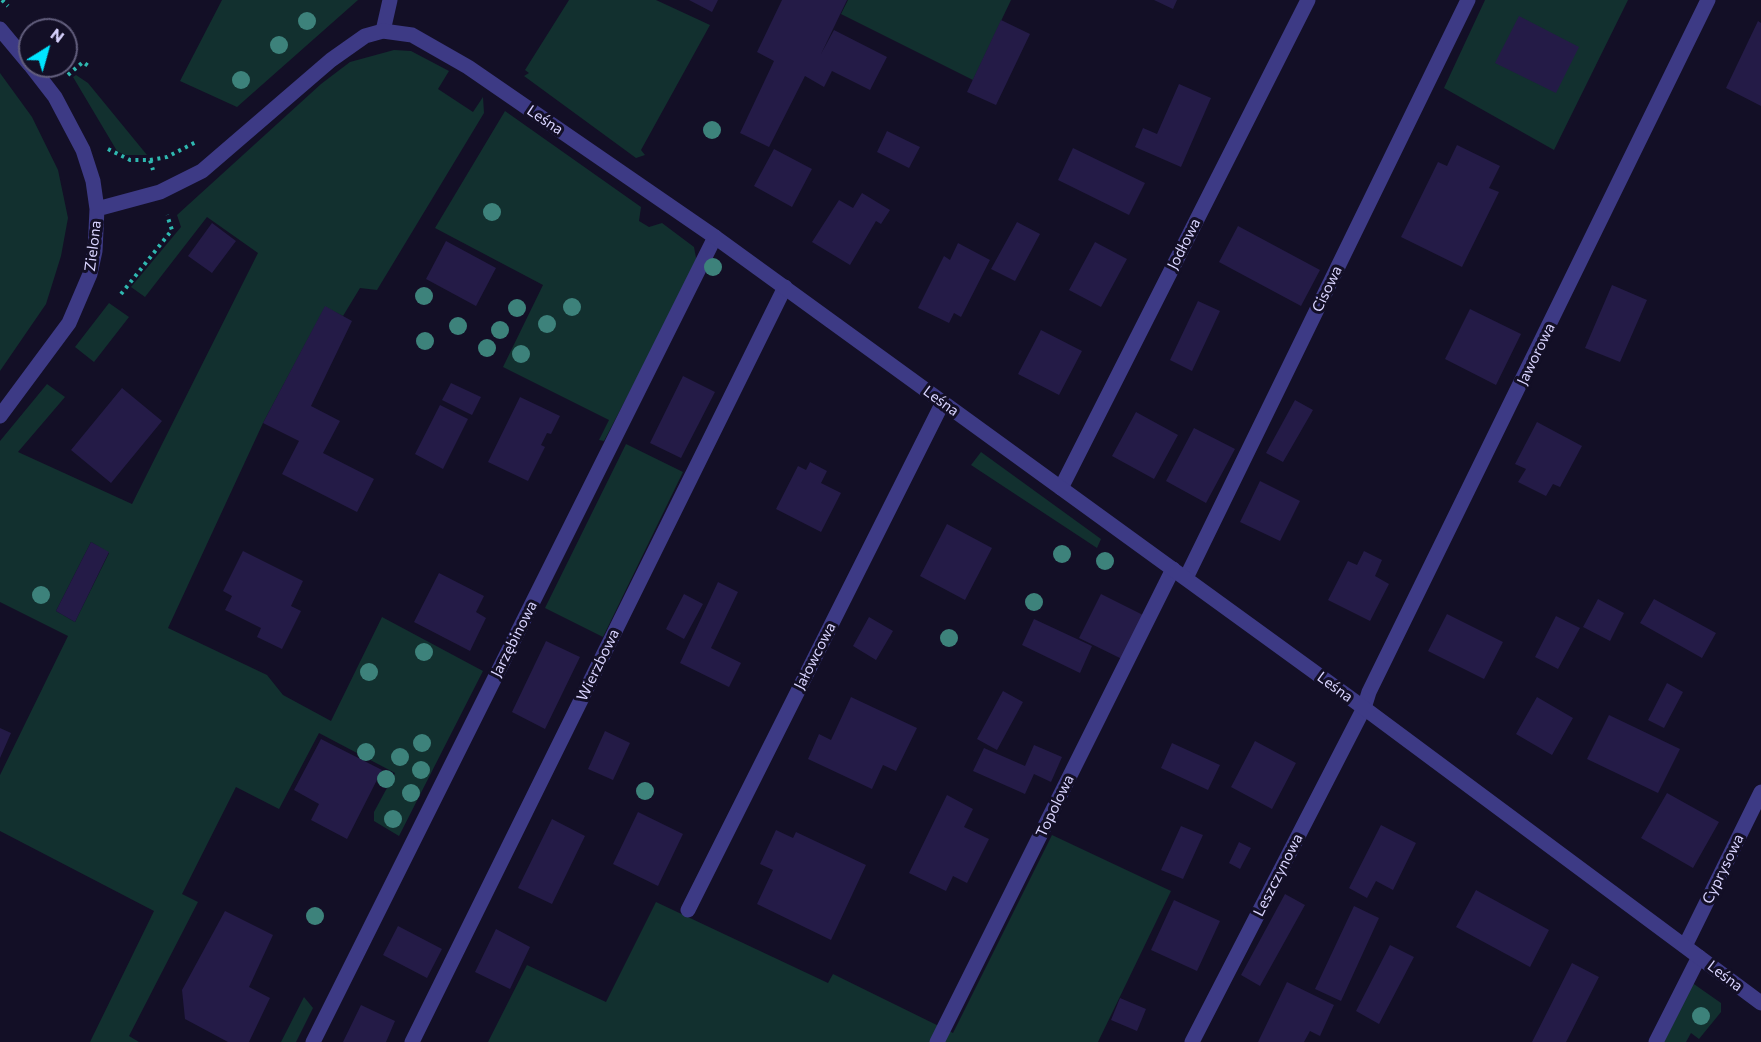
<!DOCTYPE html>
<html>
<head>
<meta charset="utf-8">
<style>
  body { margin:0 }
  #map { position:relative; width:1761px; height:1042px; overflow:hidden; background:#130f26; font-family:Commissioner,sans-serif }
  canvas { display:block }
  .north { position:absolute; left:18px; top:18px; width:60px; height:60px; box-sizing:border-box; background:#130f26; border:2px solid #625e7d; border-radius:50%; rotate:37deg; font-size:16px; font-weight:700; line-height:24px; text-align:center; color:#d9d4ff }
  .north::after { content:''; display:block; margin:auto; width:21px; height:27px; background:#00e5ff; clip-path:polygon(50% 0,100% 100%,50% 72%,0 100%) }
</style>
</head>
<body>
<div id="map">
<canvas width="1761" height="1042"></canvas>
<div class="north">N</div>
</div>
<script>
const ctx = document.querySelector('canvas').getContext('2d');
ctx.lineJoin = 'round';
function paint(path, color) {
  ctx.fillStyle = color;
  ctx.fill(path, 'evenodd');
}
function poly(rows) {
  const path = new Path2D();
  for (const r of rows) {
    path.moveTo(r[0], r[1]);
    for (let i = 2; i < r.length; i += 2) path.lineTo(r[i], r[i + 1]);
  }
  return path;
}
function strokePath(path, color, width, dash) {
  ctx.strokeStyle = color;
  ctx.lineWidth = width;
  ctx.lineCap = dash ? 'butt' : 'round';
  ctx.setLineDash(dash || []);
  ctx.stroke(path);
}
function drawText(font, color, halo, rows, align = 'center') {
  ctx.font = font + ' Commissioner,sans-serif';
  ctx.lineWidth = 6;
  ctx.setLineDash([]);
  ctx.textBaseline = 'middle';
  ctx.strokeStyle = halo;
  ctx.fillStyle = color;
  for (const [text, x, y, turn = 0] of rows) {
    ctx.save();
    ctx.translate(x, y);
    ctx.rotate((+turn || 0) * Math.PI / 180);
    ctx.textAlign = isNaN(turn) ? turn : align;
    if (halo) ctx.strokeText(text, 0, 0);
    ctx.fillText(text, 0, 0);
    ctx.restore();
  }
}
const green = poly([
  [222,0,358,0,237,107,180,81],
  [569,0,656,0,710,25,641,150,645,155,636,158,524,76,529,73,525,70],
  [848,0,1011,0,973,80,841,14],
  [1485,0,1628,0,1554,150,1444,88],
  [394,50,411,51,449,71,438,89,473,112,483,97,484,113,377,290,360,288,343,316,325,307,263,423,168,628,267,675,283,695,331,721,382,617,483,671,399,836,374,821,374,812,395,773,319,733,279,809,236,787,182,894,198,902,129,1036,139,1042,90,1042,154,911,0,831,0,775,68,636,0,602,0,441,47,384,65,397,18,452,132,504,258,253,207,217,145,297,131,287,181,227,177,215,321,84,350,62],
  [91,542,109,553,75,622,56,611],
  [0,73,32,117,58,170,68,218,61,256,46,304,0,371],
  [76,75,88,83,147,155,125,155,117,151,73,77],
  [505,111,641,207,639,221,649,227,662,223,694,247,697,263,604,441,599,440,609,420,503,367,543,285,435,228],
  [109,303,129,317,94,362,75,347],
  [626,444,683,472,603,637,545,608],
  [981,452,1101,539,1097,548,971,465],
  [1052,835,1171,891,1098,1042,488,1042,527,965,606,1002,656,902,828,983,833,974,953,1033],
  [1691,982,1721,1003,1721,1012,1699,1039,1691,1033,1686,1042,1662,1042],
  [304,997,313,1008,296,1042,281,1042]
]);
const building = poly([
  [689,0,718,0,712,12],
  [782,0,847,0,821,54,834,30,887,57,870,90,832,71,824,87,805,76,769,147,740,133,774,61,757,52],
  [1154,0,1177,0,1173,9],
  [1519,16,1579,47,1556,93,1495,63],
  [1001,20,1030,34,996,105,967,92],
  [1758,21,1761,23,1761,106,1726,88],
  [1179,84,1211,98,1181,167,1135,147,1143,128,1157,134],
  [887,131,920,147,909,168,877,152],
  [1457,145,1500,166,1489,188,1499,192,1462,267,1401,237,1438,162,1447,166],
  [1073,148,1145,183,1129,215,1058,180],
  [774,149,812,169,792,207,754,186],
  [862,193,890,210,881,224,876,221,850,265,812,242,839,200,853,208],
  [1017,222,1040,234,1015,281,991,269],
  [212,223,236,241,212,273,188,256],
  [1238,226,1320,270,1301,306,1219,262],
  [446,241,496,268,476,306,426,279],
  [1095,242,1127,259,1101,307,1069,290],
  [958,243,990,260,961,317,954,313,949,323,918,308,944,256,950,260],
  [1612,285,1647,300,1620,362,1585,348],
  [1198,301,1220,311,1192,371,1170,360],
  [325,306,352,321,311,406,340,421,323,453,374,479,357,512,282,474,299,441,263,423],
  [1470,309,1521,334,1496,385,1445,359],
  [1041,330,1082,351,1059,395,1018,374],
  [683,376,715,392,681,458,650,443],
  [451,383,481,397,472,415,442,400],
  [122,388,162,421,111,483,71,450],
  [520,397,560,416,551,434,547,433,541,445,545,447,528,481,488,462],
  [1295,400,1313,410,1283,462,1266,453],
  [440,405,468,419,443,469,415,454],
  [1136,412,1178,435,1154,479,1112,456],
  [1537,422,1582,446,1560,487,1553,484,1546,496,1518,482,1526,469,1515,464],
  [1194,428,1235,449,1206,503,1166,481],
  [810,462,827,471,821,483,841,493,821,532,776,509,798,466,806,470],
  [1260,481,1300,501,1280,541,1240,522],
  [947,524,992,548,965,600,920,576],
  [91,542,109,552,75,622,56,611],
  [243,551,303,581,291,606,301,611,282,649,257,637,261,628,225,610,232,596,223,591],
  [1364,551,1382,560,1375,576,1389,584,1370,621,1328,600,1348,561,1357,565],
  [439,573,484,596,476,612,486,618,470,651,414,622],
  [718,582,738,592,711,648,741,663,729,687,680,663],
  [684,594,703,604,684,639,666,629],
  [1101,594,1143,615,1122,659,1079,638],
  [1598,599,1624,613,1610,641,1583,627],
  [1654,599,1716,633,1702,658,1640,623],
  [1447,614,1503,642,1484,679,1428,651],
  [1556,616,1580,628,1558,669,1535,657],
  [869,617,893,631,876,660,853,646],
  [1034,619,1092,646,1080,673,1022,645],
  [546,641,580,657,545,729,512,712],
  [1667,683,1683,692,1664,728,1648,720],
  [1003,691,1023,702,997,750,977,739],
  [851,697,917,728,896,771,883,765,872,789,808,759,819,734,831,740],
  [1537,697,1573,718,1552,755,1516,734],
  [1609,715,1680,749,1658,793,1587,759],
  [0,728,11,733,0,758],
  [605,731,630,743,613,780,588,769],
  [321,739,382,770,347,839,311,820,319,804,294,790],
  [1255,741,1296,763,1272,809,1231,787],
  [1172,743,1220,765,1208,790,1161,768],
  [1034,745,1062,757,1051,782,1034,774,1025,794,973,771,984,748,1025,766],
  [1667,793,1719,822,1693,868,1641,838],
  [947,795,973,809,964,827,989,839,967,883,953,876,946,891,909,873],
  [638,812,683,834,658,886,613,864],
  [552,819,585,836,552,904,518,888],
  [1381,825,1416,843,1393,890,1376,881,1367,898,1349,888],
  [1181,826,1203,835,1183,879,1161,870],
  [776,830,793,838,796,832,866,865,831,940,757,904,773,870,760,864],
  [1239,842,1251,848,1240,869,1229,863],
  [1476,890,1549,930,1530,967,1456,927],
  [1285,894,1305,905,1260,986,1241,975],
  [1174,900,1220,921,1197,971,1151,950],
  [1354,906,1379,918,1341,1001,1315,989],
  [225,911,273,935,249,987,270,998,249,1042,228,1042,185,1019,182,990],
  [398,926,442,949,427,978,383,955],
  [496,929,530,947,510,989,475,972],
  [1390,945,1414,957,1379,1024,1356,1011],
  [1572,963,1599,977,1566,1042,1532,1042],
  [1287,982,1334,1005,1320,1036,1310,1031,1304,1042,1258,1042],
  [1120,998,1146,1009,1137,1031,1111,1020],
  [361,1005,395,1021,386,1042,343,1042]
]);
const path = poly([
  [2,0,8,6],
  [68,75,83,62,90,67],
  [108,149,130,160,150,160,153,170],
  [150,160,167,157,196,142],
  [121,294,172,230,167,215]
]);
const service = poly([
  [383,31,390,0],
  [1061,488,1308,0],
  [1186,578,1468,0],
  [688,910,943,402],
  [1685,946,1761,792],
  [313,1042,715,237],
  [412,1042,785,287],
  [937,1042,1173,569],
  [1192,1042,1364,708,1369,692,1708,0],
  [1656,1042,1699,957]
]);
const tertiary = poly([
  [0,29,30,65],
  [97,209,160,192,202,171,331,60,365,36,383,31,412,35,468,67,715,237,1364,708,1761,1003],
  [0,416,69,323,90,274,95,251,97,209,93,181,83,150,55,97,31,66]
]);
const trees = [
  [307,21],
  [279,45],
  [241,80],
  [712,130],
  [492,212],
  [713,267],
  [424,296],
  [572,307],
  [517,308],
  [547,324],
  [458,326],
  [500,330],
  [425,341],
  [487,348],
  [521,354],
  [1062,554],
  [1105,561],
  [41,595],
  [1034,602],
  [949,638],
  [424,652],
  [369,672],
  [422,743],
  [366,752],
  [400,757],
  [421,770],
  [386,779],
  [645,791],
  [411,793],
  [393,819],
  [315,916],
  [1701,1016]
];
const streetNames = [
  ["Leśna",545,120,34],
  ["Jodłowa",1184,244,-63],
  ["Zielona",93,246,-83],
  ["Cisowa",1327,289,-64],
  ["Jaworowa",1536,354,-64],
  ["Leśna",941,401,36],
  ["Jarzębinowa",514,639,-63],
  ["Jałowcowa",815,656,-63],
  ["Wierzbowa",598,665,-64],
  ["Leśna",1335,687,36],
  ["Topolowa",1055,806,-64],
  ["Cyprysowa",1723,869,-64],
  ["Leszczynowa",1278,875,-63],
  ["Leśna",1725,976,37]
];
paint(green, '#12302f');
paint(building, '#241b47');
strokePath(path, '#2fb8b0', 4, [3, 4.5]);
strokePath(service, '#3d3a85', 15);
strokePath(tertiary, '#3d3a85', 15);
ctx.fillStyle = '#3d827b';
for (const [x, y] of trees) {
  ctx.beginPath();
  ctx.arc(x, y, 9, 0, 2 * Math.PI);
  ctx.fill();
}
drawText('15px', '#d9d4ff', '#130f26', streetNames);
</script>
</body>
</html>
